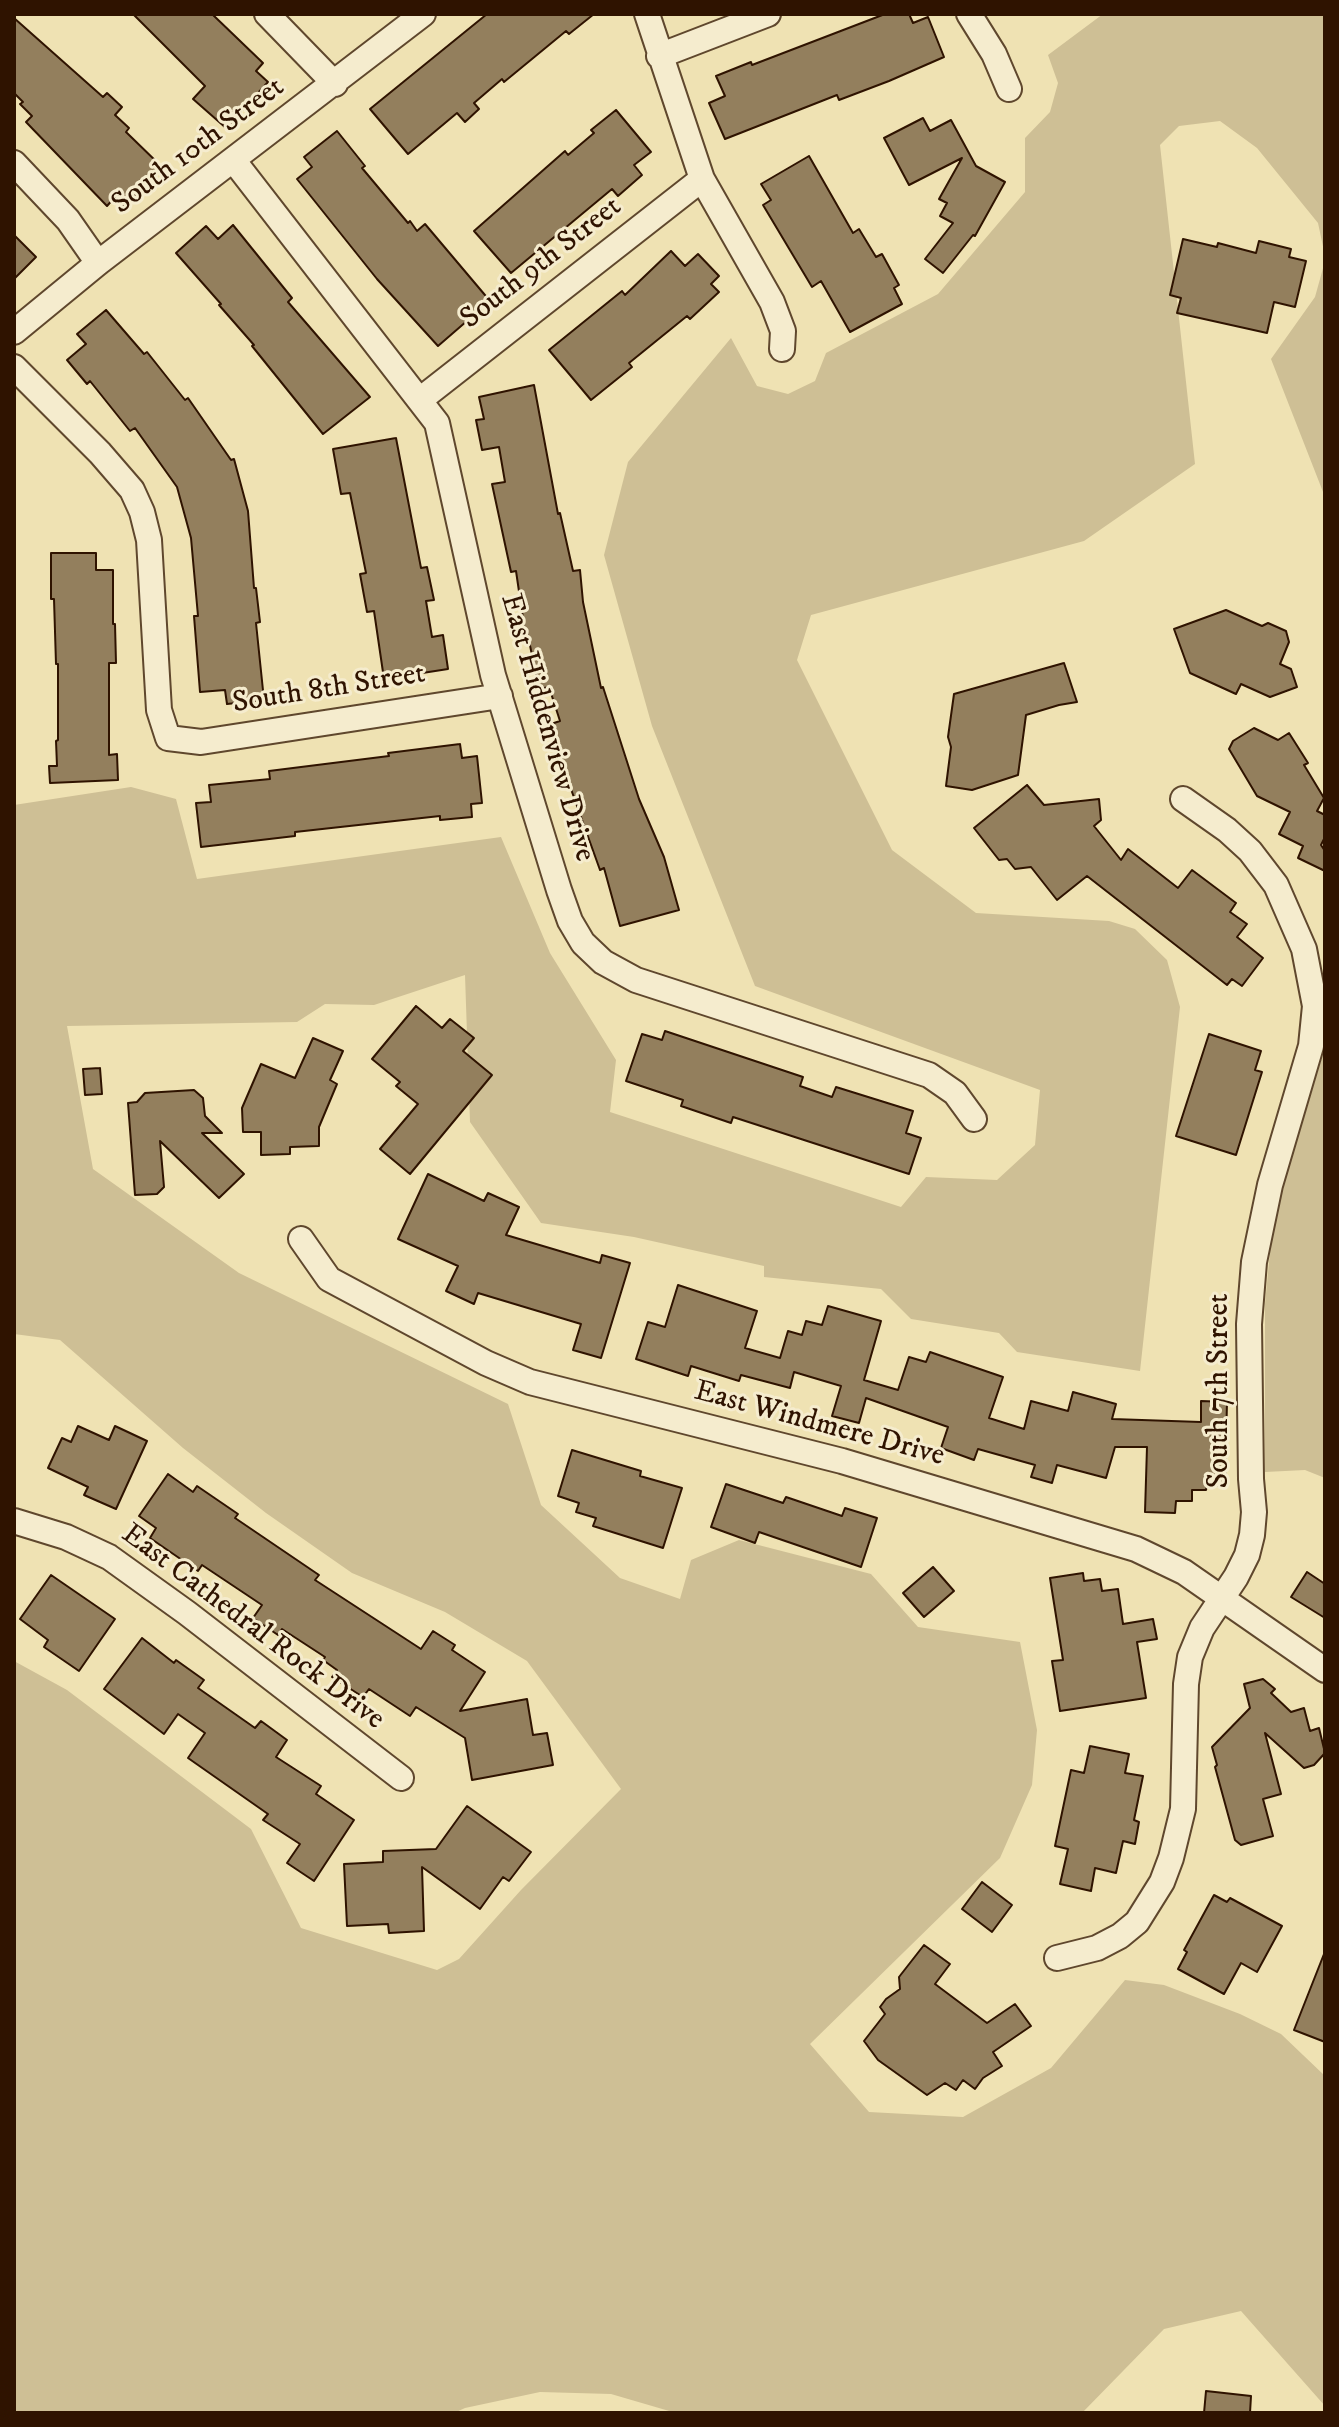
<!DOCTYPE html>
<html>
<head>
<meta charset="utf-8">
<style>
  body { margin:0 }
  #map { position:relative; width:1339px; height:2427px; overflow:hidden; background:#efe2b3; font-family:"IM FELL DW Pica",serif }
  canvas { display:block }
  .frame { position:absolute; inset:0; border:16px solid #2f1300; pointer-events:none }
</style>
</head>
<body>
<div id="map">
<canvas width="1339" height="2427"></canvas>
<div class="frame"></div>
</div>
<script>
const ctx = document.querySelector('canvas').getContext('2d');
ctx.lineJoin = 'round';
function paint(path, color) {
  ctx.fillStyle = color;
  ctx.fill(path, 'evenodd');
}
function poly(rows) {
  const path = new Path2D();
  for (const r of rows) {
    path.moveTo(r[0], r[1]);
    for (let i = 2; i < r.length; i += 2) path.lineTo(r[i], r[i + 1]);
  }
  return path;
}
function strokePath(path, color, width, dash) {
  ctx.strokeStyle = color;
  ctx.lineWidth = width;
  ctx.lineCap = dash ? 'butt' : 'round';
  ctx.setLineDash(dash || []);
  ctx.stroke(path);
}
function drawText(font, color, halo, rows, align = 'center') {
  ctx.font = font + ' "IM FELL DW Pica",serif';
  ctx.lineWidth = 6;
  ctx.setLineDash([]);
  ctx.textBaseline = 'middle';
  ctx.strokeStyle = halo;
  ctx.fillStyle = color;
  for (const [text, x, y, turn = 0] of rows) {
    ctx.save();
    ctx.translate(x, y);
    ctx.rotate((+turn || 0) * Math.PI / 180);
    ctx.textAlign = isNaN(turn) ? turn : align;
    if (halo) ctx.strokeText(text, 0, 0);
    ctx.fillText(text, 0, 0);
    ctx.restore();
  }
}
const green = poly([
  [1103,14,1325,14,1325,256,1318,223,1257,148,1220,121,1179,126,1160,145,1195,464,1084,541,811,615,797,660,892,850,976,913,1109,921,1135,929,1167,960,1180,1007,1140,1371,1017,1352,999,1333,911,1319,881,1289,764,1277,764,1266,634,1237,541,1223,470,1122,465,975,374,1005,325,1004,297,1022,67,1026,93,1169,239,1273,508,1404,541,1505,620,1578,680,1599,691,1560,739,1540,871,1574,918,1627,1020,1642,1037,1730,1032,1785,1000,1858,810,2044,869,2112,963,2117,1051,2068,1125,1980,1164,1985,1240,2014,1281,2034,1325,2076,1325,2406,1241,2311,1164,2329,1082,2413,676,2413,611,2394,540,2392,465,2408,454,2413,14,2413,14,1661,67,1690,251,1829,301,1928,437,1970,459,1959,521,1890,621,1789,527,1661,445,1612,352,1573,266,1513,183,1448,60,1340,14,1334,14,805,131,787,176,799,197,879,501,837,550,953,616,1060,610,1112,901,1207,926,1177,997,1180,1035,1145,1040,1090,755,986,652,726,604,555,628,462,731,338,757,386,788,394,815,381,826,353,938,294,1025,192,1025,138,1050,112,1058,83,1048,55],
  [1325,261,1325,497,1271,359,1315,297],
  [1325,1047,1325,1478,1305,1470,1265,1472,1265,1304,1273,1220]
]);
const building = poly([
  [133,14,212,14,263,63,256,71,268,82,226,128,193,99,205,86,133,14],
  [487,14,594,14,569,34,566,31,504,82,502,79,474,103,479,109,465,122,457,113,408,154,370,109,487,14],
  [885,14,909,14,913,23,928,17,944,57,889,81,839,100,837,95,725,139,709,103,725,96,716,76,751,62,752,65,885,14],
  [14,18,103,97,107,93,122,107,115,115,129,128,126,132,162,167,124,206,115,197,107,206,26,122,32,116,20,104,23,102,14,93,14,18],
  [616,110,651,152,634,165,642,175,618,196,612,189,511,273,474,231,565,151,568,155,594,133,591,130,616,110],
  [923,118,930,131,951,120,976,166,1005,182,975,236,973,235,943,273,925,259,953,223,940,216,947,203,939,199,962,158,909,185,884,138,923,118],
  [337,131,365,166,362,168,408,223,410,221,417,231,425,224,490,301,438,346,377,279,297,179,312,167,304,157,337,131],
  [809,156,853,233,859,229,876,257,882,254,899,285,894,288,902,304,850,332,821,281,812,287,763,205,771,200,761,184,809,156],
  [233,225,292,298,288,302,370,397,323,434,252,346,254,345,219,305,221,304,176,253,206,226,218,239,233,225],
  [14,235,36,257,14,279,14,235],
  [1183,239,1217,247,1218,243,1256,253,1259,241,1291,249,1289,257,1306,261,1295,307,1274,302,1267,333,1177,313,1181,298,1170,295,1183,239],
  [671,251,685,266,698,254,719,276,711,284,719,292,690,319,687,316,629,363,632,367,591,400,549,350,622,291,625,295,671,251],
  [106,310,144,354,147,352,185,400,188,398,231,460,234,459,248,511,254,588,256,588,260,622,256,623,264,700,227,704,225,690,200,692,194,616,198,616,191,538,177,487,135,428,130,431,90,381,87,384,67,360,86,344,77,334,106,310],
  [534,385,558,514,560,513,573,571,580,570,583,602,601,688,603,687,639,799,664,857,679,910,620,926,604,868,600,870,567,778,551,724,560,721,549,687,539,689,527,631,525,632,516,571,511,572,492,484,505,482,499,447,482,450,476,420,484,419,479,397,534,385],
  [396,438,421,568,427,567,434,600,426,601,432,637,443,635,448,669,384,679,374,611,367,612,360,574,366,573,350,493,341,494,333,449,396,438],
  [51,553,96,553,96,570,113,570,113,624,115,624,116,663,109,663,109,755,117,754,118,780,50,783,49,766,57,766,56,741,58,740,58,664,56,664,54,599,51,599,51,553],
  [1226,610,1262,626,1268,623,1286,631,1289,642,1280,664,1291,669,1297,687,1270,697,1241,684,1236,694,1190,673,1174,629,1226,610],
  [1064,663,1077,702,1059,705,1026,715,1018,775,972,790,946,786,951,747,948,737,954,694,1064,663],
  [1254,728,1278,740,1289,733,1308,763,1304,765,1324,798,1317,811,1325,815,1325,837,1321,845,1325,851,1325,871,1298,858,1303,846,1279,834,1290,812,1257,796,1229,749,1233,741,1254,728],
  [460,744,462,758,477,756,482,803,471,804,472,817,440,820,440,816,295,832,295,836,201,847,196,803,211,802,209,785,270,779,269,771,389,756,388,753,460,744],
  [1027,785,1044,805,1099,799,1101,820,1094,826,1121,860,1128,849,1178,888,1192,870,1236,903,1230,912,1247,924,1237,937,1263,958,1242,986,1232,979,1227,985,1087,876,1057,900,1031,867,1015,869,1007,859,999,860,974,828,1027,785],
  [416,1006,442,1028,450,1019,474,1038,463,1051,492,1075,410,1174,380,1149,418,1104,396,1086,400,1082,372,1059,416,1006],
  [665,1031,803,1077,800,1086,832,1097,836,1087,913,1111,906,1133,921,1138,909,1174,733,1117,731,1123,681,1106,683,1100,626,1081,642,1034,662,1040,665,1031],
  [1209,1034,1261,1051,1255,1070,1262,1072,1236,1155,1176,1136,1209,1034],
  [313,1038,343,1051,330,1080,337,1084,319,1127,319,1146,290,1147,290,1154,261,1155,261,1132,243,1132,242,1108,261,1064,295,1078,313,1038],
  [100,1068,102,1094,85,1095,83,1069,100,1068],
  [194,1090,203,1098,205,1116,222,1133,202,1133,244,1174,219,1198,160,1141,164,1187,157,1194,135,1195,128,1103,137,1102,145,1093,194,1090],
  [428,1174,484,1201,488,1193,519,1207,506,1235,600,1263,602,1255,630,1263,601,1358,573,1350,581,1324,478,1293,474,1304,446,1291,458,1266,398,1239,428,1174],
  [678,1285,757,1311,745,1348,780,1358,788,1331,802,1335,806,1321,822,1325,828,1306,881,1321,864,1380,898,1390,909,1357,926,1362,930,1352,1003,1377,989,1418,1024,1429,1031,1401,1068,1411,1073,1392,1116,1404,1112,1419,1201,1422,1201,1401,1227,1402,1225,1486,1207,1485,1206,1490,1192,1490,1192,1501,1176,1501,1175,1513,1145,1512,1147,1447,1115,1447,1106,1478,1057,1465,1052,1483,1031,1477,1035,1465,978,1449,974,1460,941,1448,948,1427,866,1398,859,1423,832,1416,841,1386,794,1372,790,1388,741,1375,739,1381,691,1366,688,1376,636,1359,648,1322,665,1327,678,1285],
  [78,1426,109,1440,115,1426,147,1441,116,1509,84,1495,88,1487,48,1468,62,1438,71,1442,78,1426],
  [572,1450,641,1471,640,1476,682,1488,663,1548,593,1526,596,1518,576,1512,579,1503,558,1496,572,1450],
  [168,1474,193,1492,197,1486,238,1514,235,1518,319,1575,315,1580,421,1649,433,1631,455,1645,452,1650,485,1672,460,1711,527,1699,533,1735,547,1733,553,1765,472,1780,465,1738,416,1707,410,1716,369,1689,363,1697,332,1677,337,1670,323,1660,325,1657,282,1629,278,1635,253,1618,262,1605,202,1565,198,1571,150,1538,156,1528,139,1516,168,1474],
  [726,1484,783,1503,786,1497,842,1516,845,1508,877,1518,861,1567,759,1532,755,1543,711,1527,726,1484],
  [933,1567,954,1591,924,1617,903,1593,933,1567],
  [1307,1572,1325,1584,1325,1618,1291,1597,1307,1572],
  [1083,1573,1084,1581,1100,1579,1102,1591,1118,1589,1123,1624,1153,1619,1157,1639,1137,1642,1146,1698,1060,1711,1052,1661,1063,1660,1050,1578,1083,1573],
  [51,1575,115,1619,79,1671,44,1647,48,1640,20,1619,51,1575],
  [142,1638,174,1663,176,1660,204,1680,198,1688,255,1728,261,1721,287,1740,276,1757,321,1786,316,1794,354,1820,314,1881,287,1863,300,1844,263,1820,268,1814,188,1758,205,1733,178,1714,164,1734,104,1689,142,1638],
  [1263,1679,1275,1689,1271,1693,1291,1712,1304,1708,1310,1731,1319,1728,1325,1753,1314,1765,1304,1768,1265,1733,1281,1794,1263,1799,1273,1836,1241,1845,1235,1840,1215,1767,1217,1765,1212,1747,1250,1708,1244,1684,1263,1679],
  [1090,1746,1129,1754,1125,1773,1143,1776,1134,1820,1139,1822,1135,1844,1123,1841,1116,1873,1095,1868,1091,1891,1060,1884,1068,1849,1055,1846,1071,1770,1084,1773,1090,1746],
  [467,1806,531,1852,509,1881,503,1877,480,1909,422,1867,424,1931,389,1933,388,1924,347,1926,344,1864,383,1862,383,1851,436,1849,467,1806],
  [982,1882,1012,1905,992,1932,962,1909,982,1882],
  [1214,1895,1227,1902,1230,1898,1282,1926,1257,1972,1241,1963,1224,1994,1178,1969,1187,1952,1184,1950,1214,1895],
  [924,1945,950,1964,935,1984,987,2023,1015,2004,1031,2026,993,2052,1002,2066,983,2078,975,2089,963,2080,956,2090,945,2083,927,2095,878,2060,864,2041,885,2014,880,2007,886,1999,900,1989,899,1977,924,1945],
  [1324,1954,1325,1955,1325,2042,1294,2030,1324,1954],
  [1206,2391,1251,2396,1250,2413,1204,2413,1206,2391]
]);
const minor = poly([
  [267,14,335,84],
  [647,14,702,179,772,302,783,331,782,349],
  [969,14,994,54,1009,89],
  [659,56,768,14],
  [234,161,437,423,493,675,559,890,570,921,583,943,603,962,636,980,929,1075,955,1093,974,1119],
  [14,163,68,220,98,263],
  [14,332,98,263,423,14],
  [14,367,100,453,132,490,142,512,149,540,159,710,168,738,201,742,500,696],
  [421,399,702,179],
  [301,1239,329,1279,486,1363,530,1382,842,1461,1136,1549,1184,1572,1325,1670],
  [14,1521,66,1537,109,1557,187,1613,401,1778],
  [1057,1958,1097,1948,1120,1936,1137,1922,1162,1882,1171,1858,1183,1809,1186,1684,1190,1657,1202,1628,1236,1577,1247,1555,1252,1535,1254,1512,1251,1479,1249,1324,1254,1262,1270,1185,1311,1046,1315,1006,1304,949,1276,885,1250,851,1227,830,1183,799]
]);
const streetNames = [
  ["South 10th Street",199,147,-37],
  ["South 9th Street",542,264,-38],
  ["South 8th Street",329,690,-9],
  ["East Hiddenview Drive",546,728,74],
  ["South 7th Street",1221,1391,-90],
  ["East Windmere Drive",819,1425,15],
  ["East Cathedral Rock Drive",252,1628,37]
];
paint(green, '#cebf95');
paint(building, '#937f5d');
strokePath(building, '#2f1300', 2);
strokePath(minor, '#5f472d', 28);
strokePath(minor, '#f5ecce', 24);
drawText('30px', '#2f1300', '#f5ecce', streetNames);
</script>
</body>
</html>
